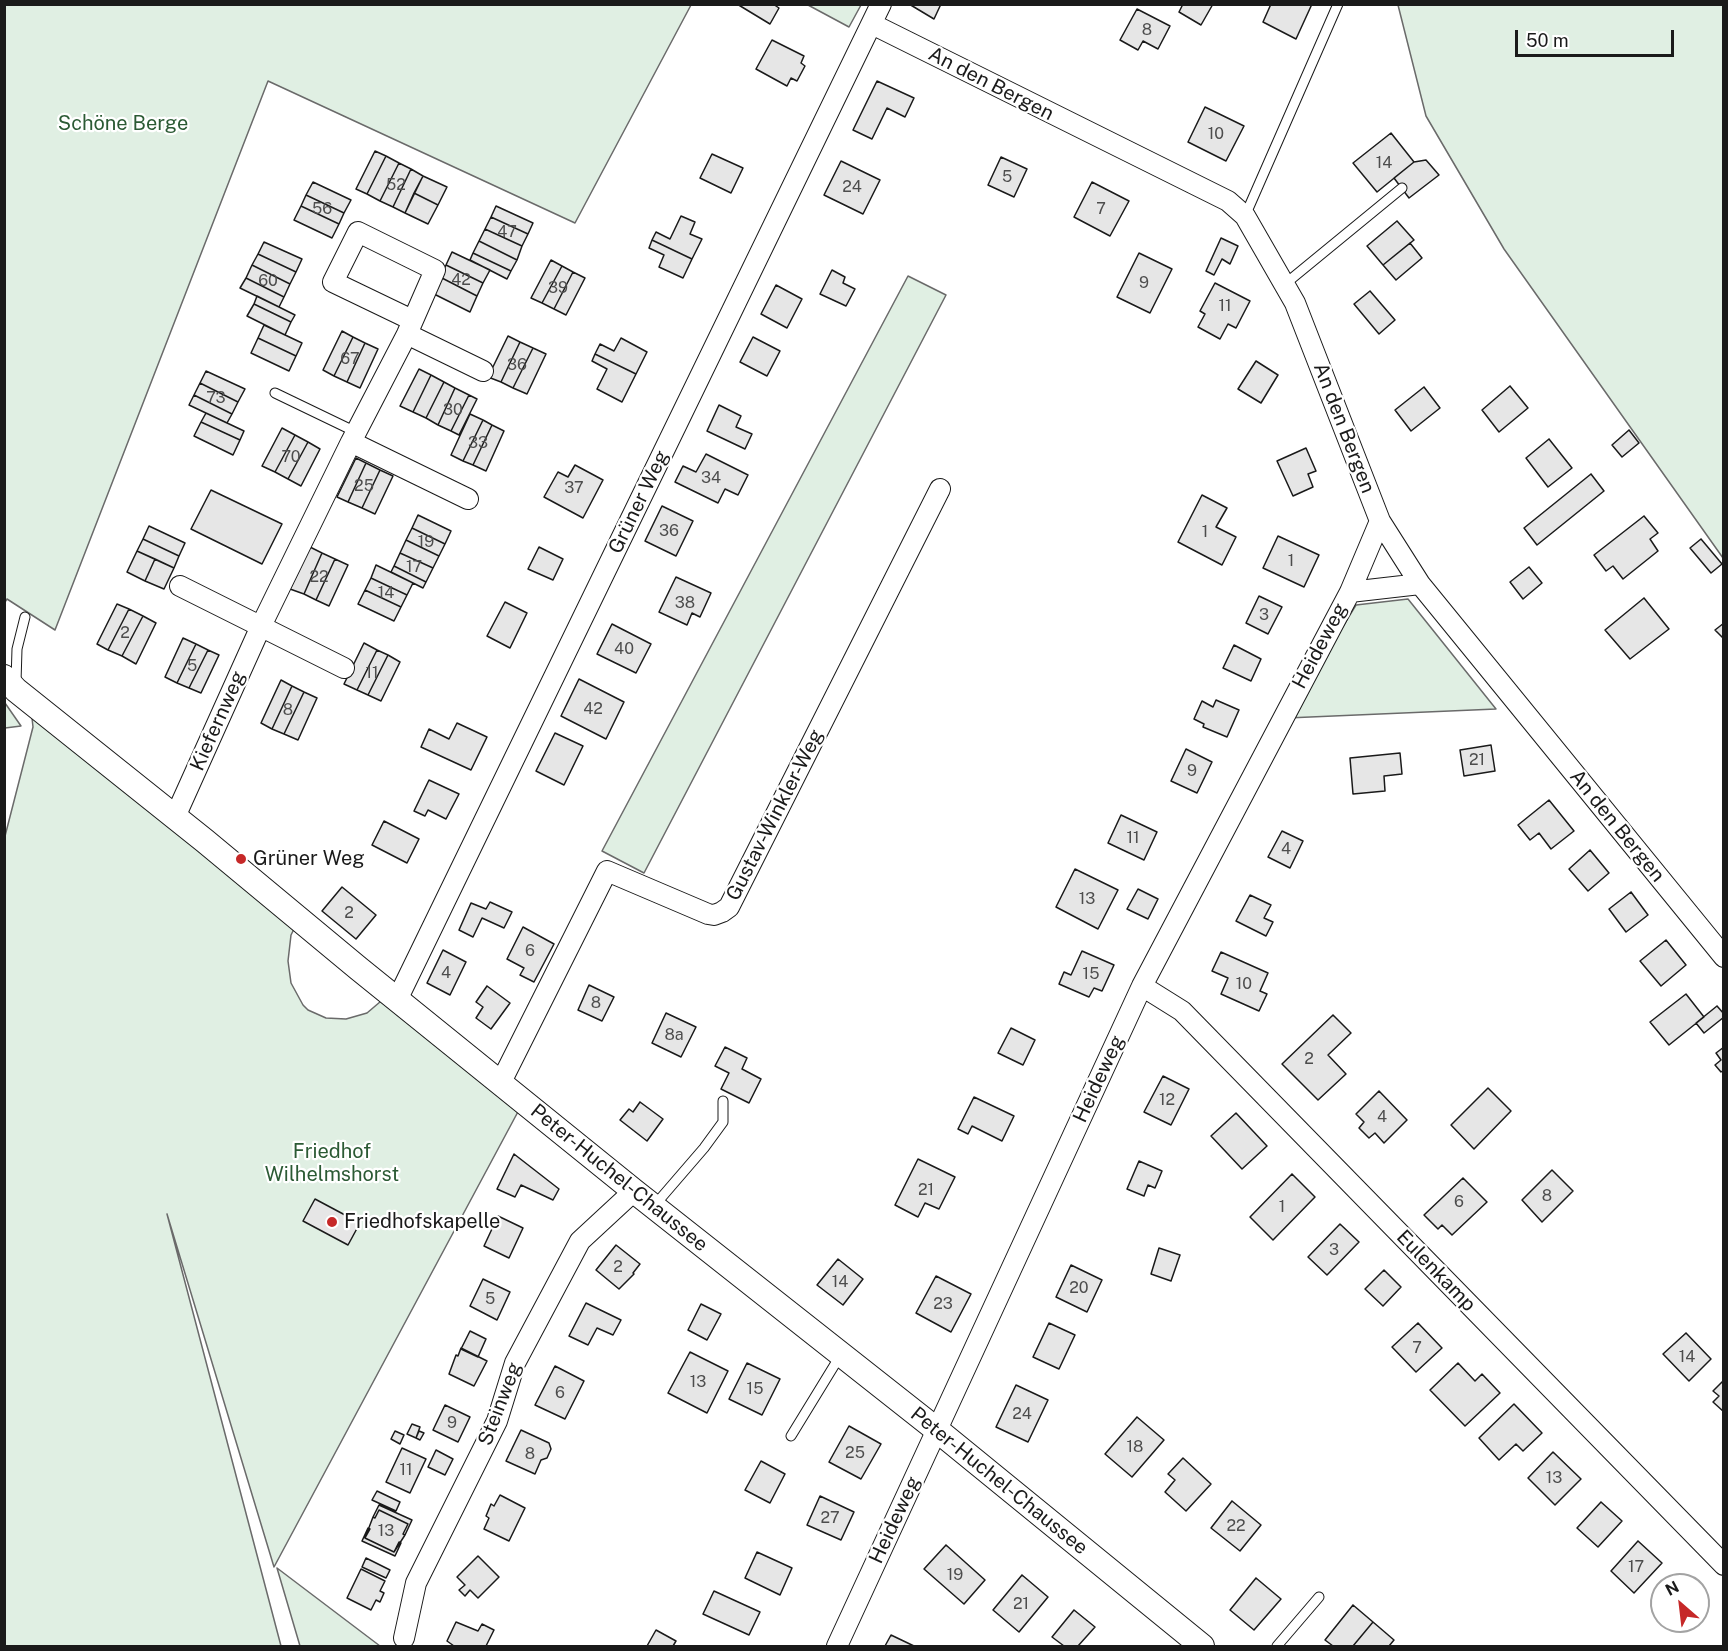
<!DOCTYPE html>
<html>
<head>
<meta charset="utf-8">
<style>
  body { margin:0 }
  #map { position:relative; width:1728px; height:1651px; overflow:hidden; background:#fff; font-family:"Public Sans",sans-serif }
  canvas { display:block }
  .frame { position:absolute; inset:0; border:6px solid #1a1a1a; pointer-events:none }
  .north { position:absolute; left:1650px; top:1573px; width:60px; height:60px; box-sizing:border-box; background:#fff; border:2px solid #a3a3a3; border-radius:50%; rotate:332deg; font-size:16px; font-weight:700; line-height:24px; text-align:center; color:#1a1a1a }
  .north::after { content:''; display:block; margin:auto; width:21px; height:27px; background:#c62828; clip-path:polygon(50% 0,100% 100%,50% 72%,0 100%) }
  .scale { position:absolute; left:1515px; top:30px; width:159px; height:27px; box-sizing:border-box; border:3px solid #1a1a1a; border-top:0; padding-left:8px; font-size:18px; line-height:21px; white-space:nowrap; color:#1a1a1a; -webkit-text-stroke:4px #fff; paint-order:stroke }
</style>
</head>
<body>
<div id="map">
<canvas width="1728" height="1651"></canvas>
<div class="frame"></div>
<div class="north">N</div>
<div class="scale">50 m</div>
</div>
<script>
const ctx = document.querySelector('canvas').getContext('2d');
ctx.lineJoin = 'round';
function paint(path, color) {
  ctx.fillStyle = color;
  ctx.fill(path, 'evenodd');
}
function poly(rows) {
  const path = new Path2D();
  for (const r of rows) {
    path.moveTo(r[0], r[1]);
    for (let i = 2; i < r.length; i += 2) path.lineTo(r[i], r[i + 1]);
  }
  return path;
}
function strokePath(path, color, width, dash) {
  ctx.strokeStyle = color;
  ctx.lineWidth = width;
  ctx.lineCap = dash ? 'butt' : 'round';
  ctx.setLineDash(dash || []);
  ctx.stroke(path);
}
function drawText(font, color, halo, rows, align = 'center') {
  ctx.font = font + ' "Public Sans",sans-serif';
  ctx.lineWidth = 4.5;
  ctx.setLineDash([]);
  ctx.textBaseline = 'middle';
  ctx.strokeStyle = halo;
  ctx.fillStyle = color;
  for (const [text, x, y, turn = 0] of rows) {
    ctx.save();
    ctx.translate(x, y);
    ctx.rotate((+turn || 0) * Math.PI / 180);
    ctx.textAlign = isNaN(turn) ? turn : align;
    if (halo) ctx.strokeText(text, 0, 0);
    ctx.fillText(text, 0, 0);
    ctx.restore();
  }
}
const green = poly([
  [5,4,691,4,691,5,575,223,268,81,55,630,7,599,5,602,5,4],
  [808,5,861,5,849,27,808,5],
  [1398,5,1723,5,1723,558,1504,249,1426,116,1398,5],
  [908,276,946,295,644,873,602,851,908,276],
  [1408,599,1496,709,1287,718,1356,605,1408,599],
  [5,703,21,726,5,728,5,703],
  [31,709,295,927,291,935,288,961,291,983,303,1005,308,1010,326,1018,346,1019,367,1013,387,996,520,1108,274,1567,167,1214,281,1646,5,1646,4,840,33,727,31,709],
  [277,1568,380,1646,300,1646,277,1568]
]);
const building = poly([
  [737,4,773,4,779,8,770,24,737,4],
  [909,4,941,4,934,19,909,4],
  [1183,4,1213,4,1201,25,1179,12,1183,4],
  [1271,4,1312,4,1296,39,1263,22,1271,4],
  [1137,9,1170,26,1158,49,1143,41,1138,50,1120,40,1137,9],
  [772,40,804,56,801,63,805,66,797,81,791,78,787,86,756,69,772,40],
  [877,81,914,98,905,117,887,108,872,139,853,130,877,81],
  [1205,107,1244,126,1226,161,1188,142,1205,107],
  [1391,133,1414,162,1377,192,1353,163,1391,133],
  [375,151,386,156,367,194,356,189,375,151],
  [712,154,743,168,731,193,700,178,712,154],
  [386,156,399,163,380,201,367,194,386,156],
  [1001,157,1027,169,1014,197,988,185,1001,157],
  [1426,160,1439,175,1409,198,1394,178,1414,162,1426,160],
  [841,161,880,180,863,214,824,195,841,161],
  [399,163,411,169,393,207,380,201,399,163],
  [411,169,423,176,405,213,393,207,411,169],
  [423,176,447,187,438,205,414,193,423,176],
  [313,182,351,200,344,213,306,195,313,182],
  [1092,182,1129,201,1110,236,1074,217,1092,182],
  [414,193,438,205,428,224,405,213,414,193],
  [306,195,344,213,339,224,301,206,306,195],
  [301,206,339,224,332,238,294,220,301,206],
  [496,206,533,223,528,234,491,217,496,206],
  [681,216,695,222,690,234,702,239,692,259,652,240,656,232,670,239,681,216],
  [491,217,528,234,522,246,485,229,491,217],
  [1397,221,1414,240,1383,265,1367,246,1397,221],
  [485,229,522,246,517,260,479,241,485,229],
  [1221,238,1238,246,1230,264,1222,259,1214,275,1206,271,1221,238],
  [652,240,692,259,683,278,659,267,664,255,649,248,652,240],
  [479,241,517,260,511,271,473,253,479,241],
  [264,242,302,259,296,272,258,254,264,242],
  [1410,243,1422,258,1396,280,1383,265,1410,243],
  [452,252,490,270,483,283,446,265,452,252],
  [473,253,511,271,507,279,470,260,473,253],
  [1139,253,1172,269,1150,313,1117,297,1139,253],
  [258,254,296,272,290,284,252,265,258,254],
  [551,260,562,266,542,303,531,298,551,260],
  [252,265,290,284,284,297,246,278,252,265],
  [446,265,483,283,477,296,440,277,446,265],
  [562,266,573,272,554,309,542,303,562,266],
  [832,270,845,277,843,283,855,289,846,306,820,294,832,270],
  [573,272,585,278,566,315,554,309,573,272],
  [440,277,477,296,470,312,432,293,440,277],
  [246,278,284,297,279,307,240,288,246,278],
  [1215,283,1250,301,1236,328,1228,324,1220,339,1198,327,1205,314,1200,311,1215,283],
  [776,285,802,299,787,328,761,314,776,285],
  [1370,291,1395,320,1379,334,1354,304,1370,291],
  [257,296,295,315,291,322,254,304,257,296],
  [254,304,291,322,285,335,247,316,254,304],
  [264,325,302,343,296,356,258,338,264,325],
  [342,331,353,337,334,376,323,370,342,331],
  [508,336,520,342,501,382,488,377,508,336],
  [353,337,365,343,347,382,334,376,353,337],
  [753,337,780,351,767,376,740,362,753,337],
  [258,338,296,356,289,371,251,353,258,338],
  [621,338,647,352,636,374,595,354,600,344,614,351,621,338],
  [520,342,533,348,513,388,501,382,520,342],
  [365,343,378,349,360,388,347,382,365,343],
  [533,348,546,354,527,394,513,388,533,348],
  [595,354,636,374,622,402,597,389,607,369,592,361,595,354],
  [1256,361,1278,375,1261,403,1238,389,1256,361],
  [419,369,431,375,413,412,400,406,419,369],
  [206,371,245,389,238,402,200,383,206,371],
  [431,375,444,382,426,418,413,412,431,375],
  [444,382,455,388,438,425,426,418,444,382],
  [200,383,238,402,232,414,194,395,200,383],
  [1510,386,1528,408,1499,432,1482,410,1510,386],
  [1424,387,1440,408,1411,431,1395,410,1424,387],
  [455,388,469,395,451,431,438,425,455,388],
  [194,395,232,414,227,423,189,405,194,395],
  [469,395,477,399,459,435,451,431,469,395],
  [719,405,741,416,736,427,752,434,745,449,707,431,719,405],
  [206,413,244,431,240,440,201,422,206,413],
  [470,414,483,420,463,461,451,455,470,414],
  [483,420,492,425,473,465,463,461,483,420],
  [201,422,240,440,233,455,194,436,201,422],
  [492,425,504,431,486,471,473,465,492,425],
  [282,428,295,435,275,472,262,466,282,428],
  [1629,430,1639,443,1622,457,1612,445,1629,430],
  [295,435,308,442,288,479,275,472,295,435],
  [1549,439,1572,468,1548,487,1526,458,1549,439],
  [308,442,320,449,301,486,288,479,308,442],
  [1306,448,1316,471,1308,474,1313,487,1293,496,1277,461,1306,448],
  [706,454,748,475,738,495,725,489,718,503,675,482,683,466,696,472,706,454],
  [356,458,366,463,348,502,337,497,356,458],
  [366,463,380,470,362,508,348,502,366,463],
  [575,465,603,480,583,518,544,497,558,472,568,477,575,465],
  [380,470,393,476,375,514,362,508,380,470],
  [1591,474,1604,491,1537,545,1524,528,1591,474],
  [211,490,282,524,262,564,191,529,211,490],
  [1202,495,1227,508,1216,527,1236,537,1222,565,1178,542,1202,495],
  [662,506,693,521,676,556,645,541,662,506],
  [418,515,451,531,445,544,412,528,418,515],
  [1644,516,1658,533,1650,539,1658,551,1623,579,1613,566,1606,571,1594,555,1644,516],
  [149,526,185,543,179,556,143,539,149,526],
  [412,528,445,544,439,556,406,540,412,528],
  [1278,536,1319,555,1304,587,1263,568,1278,536],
  [143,539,179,556,174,568,137,551,143,539],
  [1701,539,1722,564,1711,573,1690,548,1701,539],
  [406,540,439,556,433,568,400,553,406,540],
  [310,547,322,553,304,594,290,589,310,547],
  [539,547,563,559,553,580,528,569,539,547],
  [137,551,155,559,145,581,127,572,137,551],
  [322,553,335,559,316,600,304,594,322,553],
  [400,553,433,568,426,582,394,566,400,553],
  [155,559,174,568,164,589,145,581,155,559],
  [335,559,348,565,329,606,316,600,335,559],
  [376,565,413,583,407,595,371,578,376,565],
  [394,566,426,582,423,588,391,572,394,566],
  [1529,567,1542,583,1523,599,1510,582,1529,567],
  [676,577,711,593,700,617,692,613,687,625,659,612,676,577],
  [371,578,407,595,401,607,365,590,371,578],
  [365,590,401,607,394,621,358,604,365,590],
  [1259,596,1282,607,1268,634,1246,623,1259,596],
  [1644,598,1669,629,1630,659,1605,630,1644,598],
  [505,602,527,613,510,648,487,636,505,602],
  [117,604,129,609,108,650,97,644,117,604],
  [129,609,143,616,122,656,108,650,129,609],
  [143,616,156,623,136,664,122,656,143,616],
  [1724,623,1724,639,1715,630,1724,623],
  [612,624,651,644,636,673,597,654,612,624],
  [183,638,196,644,177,683,165,677,183,638],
  [364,643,377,650,357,690,344,684,364,643],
  [196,644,208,650,189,688,177,683,196,644],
  [1234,645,1261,659,1251,681,1223,668,1234,645],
  [208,650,219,655,201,693,189,688,208,650],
  [377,650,388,655,368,695,357,690,377,650],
  [388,655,400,662,381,701,368,695,388,655],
  [579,679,624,702,606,739,561,716,579,679],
  [281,680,292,686,272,729,261,723,281,680],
  [292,686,304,692,284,734,272,729,292,686],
  [304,692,317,698,298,740,284,734,304,692],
  [1216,700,1239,710,1227,737,1203,727,1204,724,1194,719,1202,701,1213,707,1216,700],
  [457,723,487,737,471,770,421,747,429,729,449,739,457,723],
  [555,733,583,746,564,785,536,771,555,733],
  [1491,745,1495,771,1464,776,1460,750,1491,745],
  [1186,749,1212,762,1197,793,1171,781,1186,749],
  [1400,753,1402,774,1384,776,1385,791,1353,794,1350,758,1400,753],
  [429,780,459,794,446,819,428,810,425,816,414,811,429,780],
  [1549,800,1574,831,1551,849,1539,833,1530,840,1518,825,1549,800],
  [1121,815,1157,832,1144,860,1108,843,1121,815],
  [384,821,419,839,407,863,372,845,384,821],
  [1282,831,1303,841,1290,868,1268,857,1282,831],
  [1590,850,1609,873,1588,891,1569,869,1590,850],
  [1075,869,1118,890,1098,929,1056,907,1075,869],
  [342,887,376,915,356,939,322,911,342,887],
  [1138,889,1158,899,1148,919,1127,909,1138,889],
  [1631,892,1648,915,1626,932,1609,909,1631,892],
  [1250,895,1271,905,1264,918,1273,922,1266,936,1236,921,1250,895],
  [490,902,512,912,504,928,482,918,473,937,459,930,471,903,486,909,490,902],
  [523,927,554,944,534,982,520,975,524,968,507,959,523,927],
  [1666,940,1686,965,1661,986,1640,961,1666,940],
  [443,950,466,962,450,995,427,983,443,950],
  [1082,951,1114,965,1102,991,1094,988,1089,997,1059,984,1064,972,1071,975,1082,951],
  [1221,952,1268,973,1260,991,1267,994,1259,1011,1221,994,1228,978,1212,971,1221,952],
  [589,985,614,997,602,1021,578,1010,589,985],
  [487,986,510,1003,491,1029,476,1018,483,1007,476,1002,487,986],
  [1686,994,1704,1017,1669,1045,1650,1022,1686,994],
  [1717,1006,1724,1014,1724,1017,1704,1033,1696,1023,1717,1006],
  [666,1013,696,1027,681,1057,652,1043,666,1013],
  [1333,1015,1351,1033,1328,1055,1346,1074,1318,1100,1282,1064,1333,1015],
  [1011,1028,1035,1040,1023,1065,998,1053,1011,1028],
  [725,1047,747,1058,742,1069,761,1079,749,1103,721,1089,729,1073,715,1066,725,1047],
  [1724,1047,1724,1070,1721,1072,1715,1065,1721,1060,1716,1053,1724,1047],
  [1163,1076,1189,1089,1171,1125,1144,1112,1163,1076],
  [1488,1088,1511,1111,1474,1149,1451,1125,1488,1088],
  [1379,1091,1407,1120,1384,1143,1375,1133,1369,1138,1359,1128,1364,1122,1356,1114,1379,1091],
  [974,1097,1014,1116,1002,1141,972,1126,968,1134,958,1129,974,1097],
  [640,1102,663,1119,647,1141,620,1120,629,1109,633,1112,640,1102],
  [1236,1113,1267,1146,1242,1169,1211,1136,1236,1113],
  [514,1154,559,1189,553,1200,521,1185,515,1197,497,1189,514,1154],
  [918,1159,955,1177,939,1209,925,1203,918,1217,895,1205,918,1159],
  [1139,1161,1162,1171,1155,1188,1148,1185,1144,1196,1127,1189,1139,1161],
  [1552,1170,1573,1191,1542,1222,1522,1200,1552,1170],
  [1292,1174,1315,1197,1273,1240,1250,1217,1292,1174],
  [1463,1178,1487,1202,1452,1235,1442,1225,1438,1229,1424,1215,1463,1178],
  [315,1199,360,1223,348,1245,303,1221,315,1199],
  [498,1216,523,1228,509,1258,484,1246,498,1216],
  [1340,1224,1359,1242,1327,1275,1308,1257,1340,1224],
  [616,1245,640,1264,633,1273,634,1274,619,1289,596,1270,616,1245],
  [1159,1248,1180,1255,1171,1281,1151,1274,1159,1248],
  [838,1259,863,1279,843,1305,817,1285,838,1259],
  [1071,1265,1102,1280,1087,1312,1056,1297,1071,1265],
  [1384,1270,1401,1287,1383,1306,1365,1289,1384,1270],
  [936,1276,971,1294,951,1332,916,1313,936,1276],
  [483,1279,510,1292,497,1320,470,1306,483,1279],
  [586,1303,621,1320,613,1335,597,1328,588,1345,569,1336,586,1303],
  [701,1304,721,1314,707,1340,688,1330,701,1304],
  [1049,1323,1075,1335,1059,1369,1033,1357,1049,1323],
  [1418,1323,1442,1348,1416,1372,1392,1347,1418,1323],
  [470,1331,486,1339,478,1357,461,1349,470,1331],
  [1686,1333,1711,1359,1689,1381,1663,1354,1686,1333],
  [461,1348,487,1361,474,1386,449,1374,456,1355,458,1356,461,1348],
  [690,1352,728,1371,707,1413,668,1393,690,1352],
  [747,1363,780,1379,762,1415,729,1399,747,1363],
  [1458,1363,1475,1381,1482,1374,1500,1393,1465,1426,1430,1390,1458,1363],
  [555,1366,584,1381,565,1419,535,1405,555,1366],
  [1724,1380,1724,1412,1713,1402,1719,1396,1713,1391,1724,1380],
  [1016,1385,1048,1400,1028,1442,996,1427,1016,1385],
  [1514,1404,1542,1433,1523,1451,1516,1444,1499,1460,1479,1438,1514,1404],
  [445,1405,470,1417,458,1442,433,1430,445,1405],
  [1137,1417,1164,1440,1132,1477,1105,1454,1137,1417],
  [412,1424,420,1427,416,1438,407,1434,412,1424],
  [849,1426,881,1444,861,1479,829,1462,849,1426],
  [521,1430,549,1443,551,1449,547,1458,541,1460,535,1474,506,1461,521,1430],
  [395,1431,404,1435,400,1444,391,1439,395,1431],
  [419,1431,424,1433,420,1440,416,1438,419,1431],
  [402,1448,426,1459,410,1493,386,1482,402,1448],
  [436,1450,453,1459,445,1475,428,1467,436,1450],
  [1553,1452,1581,1479,1555,1505,1528,1478,1553,1452],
  [1183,1458,1211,1484,1186,1511,1165,1492,1175,1480,1168,1474,1183,1458],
  [761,1461,785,1474,770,1503,745,1490,761,1461],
  [377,1491,400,1502,396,1511,372,1500,377,1491],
  [500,1495,525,1508,509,1541,484,1529,489,1518,486,1516,491,1504,494,1506,500,1495],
  [820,1496,854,1512,841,1540,807,1525,820,1496],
  [1232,1501,1261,1525,1240,1551,1211,1528,1232,1501],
  [1601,1502,1622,1521,1598,1547,1577,1528,1601,1502],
  [379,1505,412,1520,405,1535,403,1534,408,1524,379,1510,375,1518,373,1517,379,1505],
  [379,1510,408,1524,403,1534,405,1535,394,1552,365,1538,373,1517,375,1518,379,1510],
  [368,1528,370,1529,365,1538,394,1552,399,1542,401,1543,395,1556,362,1541,368,1528],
  [1638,1541,1662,1563,1634,1593,1611,1571,1638,1541],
  [946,1545,985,1580,964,1604,924,1569,946,1545],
  [757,1552,792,1568,780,1595,745,1578,757,1552],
  [478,1556,499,1577,478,1598,470,1590,465,1596,459,1590,465,1585,457,1577,478,1556],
  [366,1558,390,1570,386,1578,362,1567,366,1558],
  [361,1569,385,1581,380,1591,384,1593,380,1602,376,1600,371,1610,347,1598,361,1569],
  [1022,1575,1048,1597,1019,1632,993,1610,1022,1575],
  [1256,1578,1281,1599,1254,1630,1230,1610,1256,1578],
  [1686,1578,1693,1585,1679,1585,1686,1578],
  [1698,1590,1707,1599,1698,1609,1698,1590],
  [714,1591,760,1612,749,1635,703,1614,714,1591],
  [1353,1605,1373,1622,1353,1646,1333,1646,1325,1640,1353,1605],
  [1074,1610,1095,1627,1078,1646,1064,1646,1052,1637,1074,1610],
  [456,1622,478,1631,482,1624,494,1630,486,1646,454,1646,447,1641,456,1622],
  [1373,1622,1394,1640,1389,1646,1353,1646,1373,1622],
  [656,1630,676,1641,673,1646,647,1646,656,1630],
  [891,1635,914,1646,885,1646,891,1635]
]);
const service = poly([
  [1245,216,1338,4],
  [1285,284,1402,188],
  [275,393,356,432],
  [16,682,17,649,25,617],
  [654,1206,704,1148,723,1122,723,1101],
  [791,1436,840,1356],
  [1277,1646,1319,1597]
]);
const minor = poly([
  [872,24,1228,201,1245,216,1295,303,1380,521,1420,584,1724,957],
  [407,334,483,371],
  [351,442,468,499],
  [180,586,344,668],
  [1350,592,1420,584],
  [175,817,261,626,351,442,407,334,435,270,358,232,333,282,412,320],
  [1142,986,1182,1011,1724,1565],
  [397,1000,881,4],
  [501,1082,607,871,708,914,714,915,722,912,729,907,940,489],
  [404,1638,416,1583,497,1421,515,1363,580,1241,634,1191],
  [837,1646,1142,986,1350,592,1380,521]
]);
const tertiary = poly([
  [4,677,16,690,205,841,358,968,634,1191,937,1430,1202,1646]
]);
const markers = [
  [241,859,6,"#c62828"],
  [332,1222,6,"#c62828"]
];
const numberNames = [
  ["8",1147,30],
  ["10",1216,134],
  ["14",1384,163],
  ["5",1007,177],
  ["52",396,185],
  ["24",852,187],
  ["56",322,209],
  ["7",1101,209],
  ["47",507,232],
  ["42",461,280],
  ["60",268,281],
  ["9",1144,283],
  ["39",558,288],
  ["11",1225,306],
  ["67",350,359],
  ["36",517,365],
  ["73",216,398],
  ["30",453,410],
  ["33",478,443],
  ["70",291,457],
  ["34",711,478],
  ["25",364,486],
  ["37",574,488],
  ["36",669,531],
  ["1",1205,532],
  ["19",426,542],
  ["1",1291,561],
  ["17",414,567],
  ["22",319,577],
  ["14",386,593],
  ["38",685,603],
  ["3",1264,615],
  ["2",125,633],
  ["40",624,649],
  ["5",192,666],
  ["11",372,673],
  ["42",593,709],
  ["8",288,710],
  ["21",1477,760],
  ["9",1192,771],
  ["11",1133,838],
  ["4",1286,849],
  ["13",1087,899],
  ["2",349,913],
  ["6",530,951],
  ["4",446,973],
  ["15",1091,974],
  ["10",1244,984],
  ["8",596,1003],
  ["8a",674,1035],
  ["2",1309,1059],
  ["12",1167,1100],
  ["4",1382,1117],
  ["21",926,1190],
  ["8",1547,1196],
  ["6",1459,1202],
  ["1",1282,1207],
  ["3",1334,1250],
  ["2",618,1267],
  ["14",840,1282],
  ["20",1079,1288],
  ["5",490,1299],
  ["23",943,1304],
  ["7",1417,1348],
  ["14",1687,1357],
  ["13",698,1382],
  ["15",755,1389],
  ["6",560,1393],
  ["24",1022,1414],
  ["9",452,1423],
  ["18",1135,1447],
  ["25",855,1453],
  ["8",530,1454],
  ["11",406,1470],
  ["13",1554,1478],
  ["27",830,1518],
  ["22",1236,1526],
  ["13",386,1531],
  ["17",1636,1567],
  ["19",955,1575],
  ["21",1021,1604]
];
const streetNames = [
  ["An den Bergen",991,84,27],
  ["An den Bergen",1344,428,69],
  ["Grüner Weg",639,502,-64],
  ["Heideweg",1320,646,-62],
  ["Kiefernweg",218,721,-66],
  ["Gustav-Winkler-Weg",775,815,-63],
  ["An den Bergen",1617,826,51],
  ["Heideweg",1099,1079,-65],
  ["Peter-Huchel-Chaussee",619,1178,39],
  ["Eulenkamp",1436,1271,46],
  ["Steinweg",500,1404,-69],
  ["Peter-Huchel-Chaussee",999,1481,39],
  ["Heideweg",895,1520,-65]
];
const parkNames = [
  ["Schöne Berge",123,124],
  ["Friedhof",332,1152],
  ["Wilhelmshorst",332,1175]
];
const poiNames = [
  ["Grüner Weg",253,859],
  ["Friedhofskapelle",344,1222]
];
paint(green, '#e0efe3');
strokePath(green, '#6a6a6a', 1.5);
paint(building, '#e6e6e6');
strokePath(building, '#1a1a1a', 1.5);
strokePath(service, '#1a1a1a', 11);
strokePath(minor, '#1a1a1a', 22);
strokePath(tertiary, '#1a1a1a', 26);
strokePath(service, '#fff', 9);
strokePath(minor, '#fff', 20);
strokePath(tertiary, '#fff', 24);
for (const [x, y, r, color] of markers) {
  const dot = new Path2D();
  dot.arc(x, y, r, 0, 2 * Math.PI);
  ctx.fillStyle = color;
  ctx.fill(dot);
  strokePath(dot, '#fff', 2);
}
drawText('16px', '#4d4d4d', null, numberNames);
drawText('20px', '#1a1a1a', '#fff', streetNames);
drawText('20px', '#2b5a34', '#fff', parkNames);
drawText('20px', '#1a1a1a', '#fff', poiNames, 'left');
</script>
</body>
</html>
